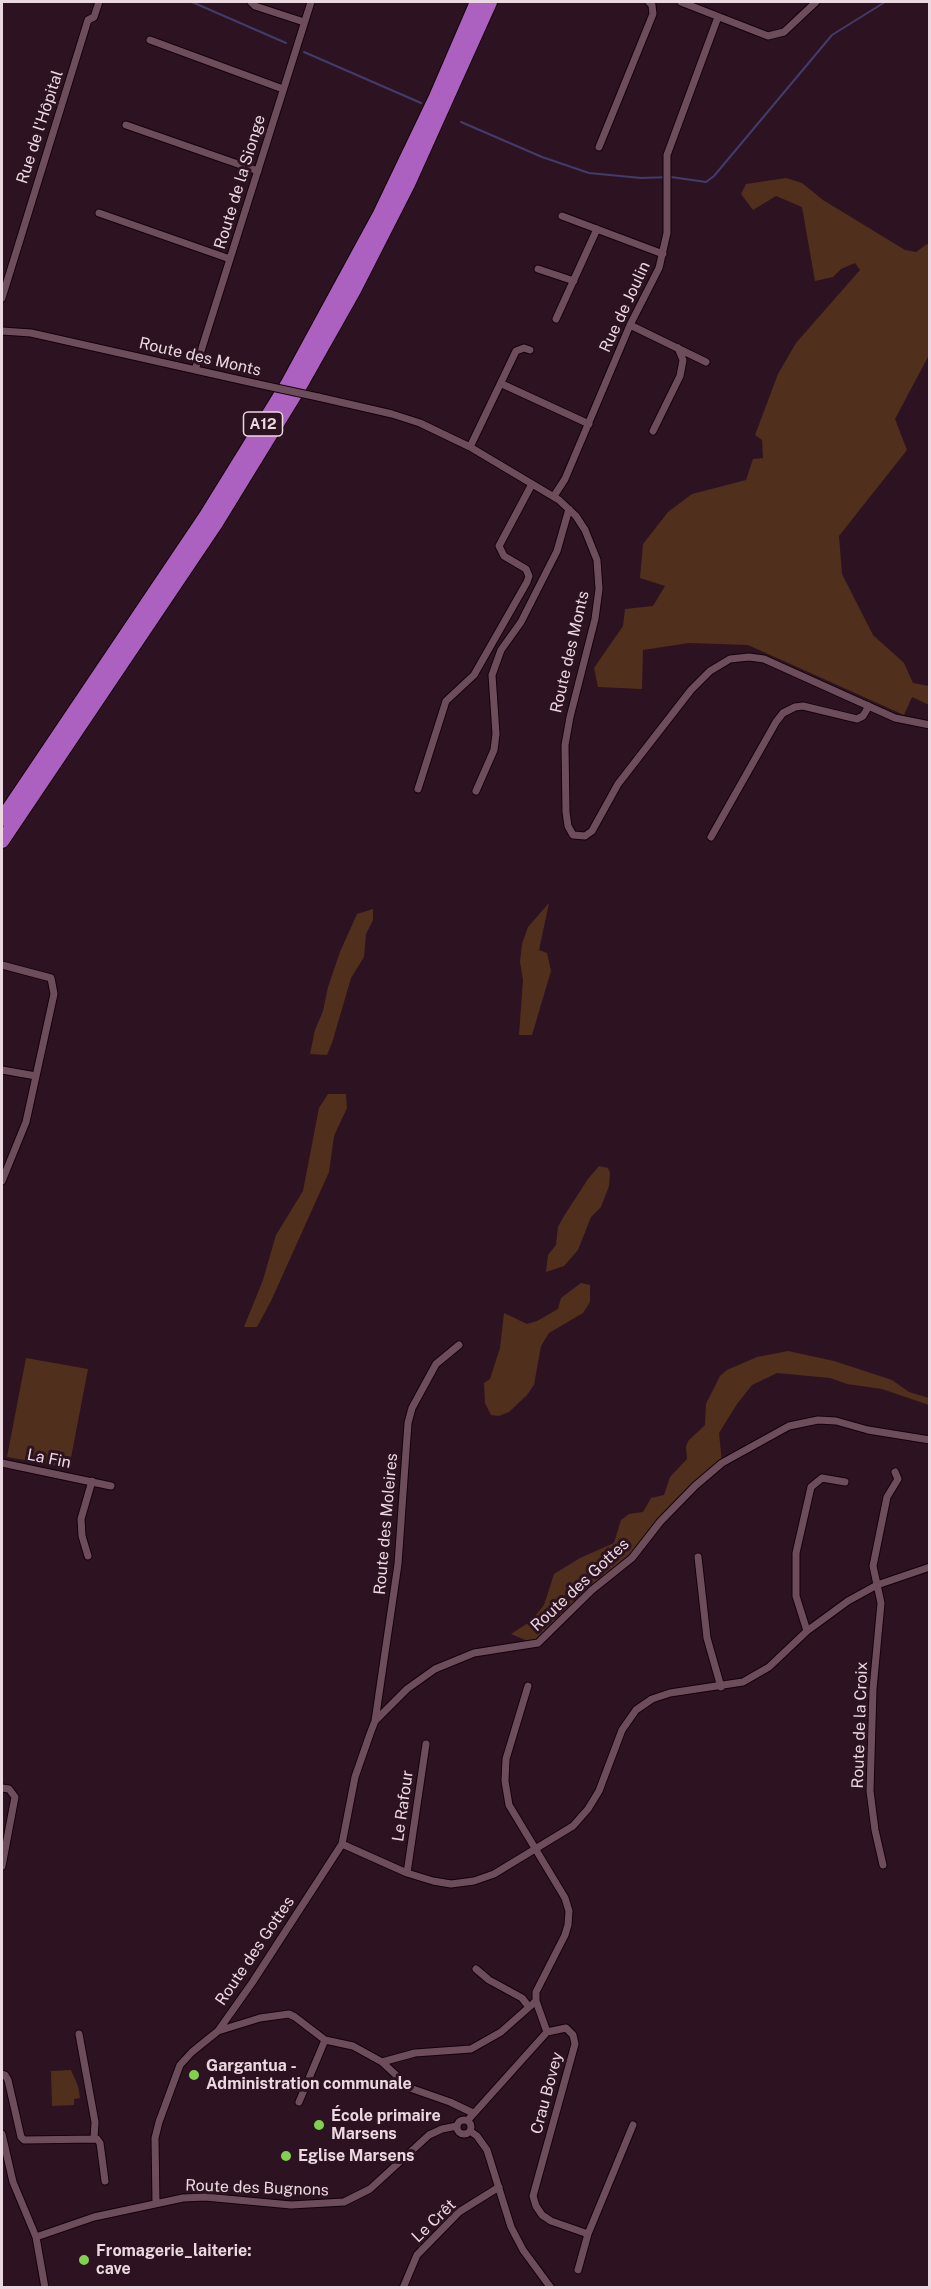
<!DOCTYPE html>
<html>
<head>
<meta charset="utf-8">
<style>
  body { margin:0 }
  #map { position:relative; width:931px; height:2289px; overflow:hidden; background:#2d1321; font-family:"Public Sans",sans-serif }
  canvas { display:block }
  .frame { position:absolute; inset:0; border:3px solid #ebd8e0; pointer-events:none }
</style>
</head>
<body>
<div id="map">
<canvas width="931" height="2289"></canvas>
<div class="frame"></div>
</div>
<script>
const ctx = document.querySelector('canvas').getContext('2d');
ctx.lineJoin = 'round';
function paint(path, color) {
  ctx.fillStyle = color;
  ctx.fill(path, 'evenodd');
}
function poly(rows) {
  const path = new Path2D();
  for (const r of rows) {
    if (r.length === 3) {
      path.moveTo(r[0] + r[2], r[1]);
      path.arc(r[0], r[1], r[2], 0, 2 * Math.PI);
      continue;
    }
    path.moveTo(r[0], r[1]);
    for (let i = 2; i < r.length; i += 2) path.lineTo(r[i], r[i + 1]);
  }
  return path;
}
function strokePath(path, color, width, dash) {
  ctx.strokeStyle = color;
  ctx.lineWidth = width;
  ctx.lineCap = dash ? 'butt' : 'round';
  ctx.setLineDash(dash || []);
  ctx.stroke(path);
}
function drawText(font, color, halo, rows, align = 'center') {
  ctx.font = font + ' "Public Sans",sans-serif';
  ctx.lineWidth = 6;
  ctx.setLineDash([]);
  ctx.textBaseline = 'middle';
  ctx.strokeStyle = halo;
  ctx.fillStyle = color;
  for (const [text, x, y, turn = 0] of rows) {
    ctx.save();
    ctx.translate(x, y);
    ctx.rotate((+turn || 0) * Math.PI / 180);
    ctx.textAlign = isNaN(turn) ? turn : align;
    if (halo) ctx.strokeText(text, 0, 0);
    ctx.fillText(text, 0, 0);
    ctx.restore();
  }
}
const green = poly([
  [786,178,802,183,823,200,905,250,916,252,927,244,929,245,929,355,895,419,907,450,839,536,842,574,873,635,904,663,913,683,929,686,929,705,912,697,904,715,748,645,689,643,643,650,642,689,598,687,594,668,623,626,625,609,653,606,665,586,640,578,643,544,668,512,692,494,746,480,753,459,763,458,762,440,755,435,778,374,796,343,860,270,855,263,841,269,833,277,815,281,802,207,776,196,753,210,741,194,746,184],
  [549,903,539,950,547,953,551,971,532,1035,519,1035,523,980,520,962,522,944,528,927],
  [373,909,373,920,366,934,364,957,351,978,332,1043,327,1055,310,1054,315,1030,323,1011,328,987,340,952,357,914],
  [328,1094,346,1094,347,1108,334,1136,329,1172,271,1301,257,1327,244,1327,263,1280,276,1235,303,1191,319,1108],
  [599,1166,608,1168,610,1173,609,1186,601,1207,591,1217,578,1250,564,1266,546,1272,548,1255,556,1245,558,1227,564,1216,588,1179],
  [581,1283,590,1285,590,1302,583,1313,549,1333,541,1346,534,1385,527,1395,509,1412,499,1416,491,1415,485,1403,484,1383,490,1379,500,1348,504,1313,527,1324,537,1321,558,1309,561,1298],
  [788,1351,834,1361,892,1380,909,1392,929,1398,929,1405,882,1389,847,1384,830,1378,777,1373,752,1385,737,1404,719,1433,722,1463,695,1486,634,1556,539,1642,530,1642,511,1634,531,1621,544,1605,554,1574,580,1558,614,1543,621,1520,629,1514,643,1512,651,1498,664,1495,670,1477,687,1459,686,1447,688,1441,705,1425,706,1404,720,1376,727,1370,757,1357],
  [26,1358,88,1369,69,1468,7,1457],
  [71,2070,78,2086,80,2098,74,2099,74,2105,52,2106,51,2071]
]);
const stream = poly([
  [192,2,286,43],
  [304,52,421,103],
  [461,122,542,157,589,173,641,178,671,177,706,182,714,176,832,35,885,2]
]);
const minor = poly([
  [251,2,255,6,304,22],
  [681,2,768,36,784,32,816,2],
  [150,40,283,89],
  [126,125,258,171],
  [599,147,653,14,652,5,649,2],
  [99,213,230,259],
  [562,216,663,254],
  [538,269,574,281],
  [2,298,88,20,94,17,99,2],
  [556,319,597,229],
  [630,325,706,362],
  [2,331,31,333,258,384],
  [195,370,311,2],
  [502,384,589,424],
  [318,397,392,414,420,423,470,447,559,500,576,516,585,530,597,560,599,589,595,619,570,717,565,745,566,812,568,826,573,835,585,836,592,831,618,784,691,690,710,671,730,659,749,657,764,659,895,718,930,725],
  [653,431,680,376,683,360,678,348],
  [470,447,516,351,524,348,530,350],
  [554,496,565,479,630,325,659,268,667,233,667,155,718,17],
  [418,789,446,701,474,675,527,582,529,576,526,569,504,556,499,546,532,484],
  [476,791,494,750,496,734,492,675,501,650,521,622,557,551,569,509],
  [711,837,776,722,783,713,795,707,803,706,857,719,863,716,869,706],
  [2,965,51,978,54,994,26,1122,2,1181],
  [2,1070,36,1076],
  [2,1463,111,1486],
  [88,1556,82,1536,81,1519,92,1481],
  [698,1557,707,1638,721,1687],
  [807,1631,796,1596,796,1553,811,1487,822,1478,845,1482],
  [528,1686,506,1759,505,1781,509,1805,565,1898,569,1911,568,1925,565,1935,536,1992,536,2001,547,2032],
  [375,1721,398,1564,408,1423,412,1408,436,1364,459,1345],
  [2,1788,9,1789,15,1797,2,1866],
  [342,1844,407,1873,433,1881,451,1884,474,1881,494,1874,573,1826,588,1809,599,1791,622,1730,636,1710,652,1699,670,1693,743,1682,769,1667,807,1631,848,1601,877,1585,930,1567],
  [883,1865,875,1830,870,1791,873,1689,881,1603,873,1566,887,1497,898,1479,895,1472],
  [407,1873,426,1744],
  [476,1969,489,1980,522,1998,529,2007],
  [218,2031,260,2018,289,2014,295,2017,325,2040,353,2046,382,2062,410,2088,450,2102,473,2113],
  [79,2034,95,2122,94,2139],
  [382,2062,415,2053,471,2049,501,2032,536,2001],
  [2,2074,5,2075,8,2080,21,2137,24,2140,97,2139,100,2143,105,2181],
  [299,2102,325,2040],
  [464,2127,7],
  [468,2120,547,2032,566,2028,573,2035,575,2044,533,2196,536,2206,542,2215,551,2221,588,2234],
  [470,2131,477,2136,487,2150,511,2227,523,2250,551,2288],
  [2,2134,13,2182,36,2237,45,2288],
  [156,2203,155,2138,159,2122,180,2065,192,2052,218,2031,252,1983,342,1844,355,1777,370,1734,375,1721,407,1689,435,1669,474,1653,538,1643,592,1590,632,1558,660,1522,695,1486,722,1463,789,1426,818,1420,836,1421,868,1430,930,1440],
  [36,2237,94,2217,183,2198,205,2197,291,2205,344,2202,370,2189,429,2135,442,2129,457,2126],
  [578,2270,588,2234,633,2125],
  [403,2288,417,2255,459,2212,499,2187]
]);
const motorway = poly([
  [2,819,206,516,287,385,380,214,436,97,477,2],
  [2,841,216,523,297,391,354,290,408,184,490,2]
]);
const minorBridge = poly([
  [258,384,318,397]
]);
const markers = [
  [194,2075,6,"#82d04f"],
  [319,2125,6,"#82d04f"],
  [286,2156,6,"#82d04f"],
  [84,2260,6,"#82d04f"]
];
const shields = [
  [263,424,39]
];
const shieldNames = [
  ["A12",263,424]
];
const streetNames = [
  ["Rue de l'Hôpital",40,127,-72],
  ["Route de la Sionge",240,182,-73],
  ["Rue de Joulin",625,307,-65],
  ["Route des Monts",200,357,13],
  ["Route des Monts",570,652,-77],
  ["La Fin",49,1459,11],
  ["Route des Moleires",386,1524,-85],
  ["Route des Gottes",580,1585,-43],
  ["Route de la Croix",860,1725,-88],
  ["Le Rafour",403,1806,-82],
  ["Route des Gottes",255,1951,-56],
  ["Crau Bovey",547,2093,-75],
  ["Route des Bugnons",257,2188,2],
  ["Le Crêt",434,2221,-44]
];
const poiNames = [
  ["Gargantua -",206,2066],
  ["Administration communale",206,2084],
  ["École primaire",331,2116],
  ["Marsens",331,2134],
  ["Eglise Marsens",298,2156],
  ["Fromagerie_laiterie:",96,2251],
  ["cave",96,2269]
];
paint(green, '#512f1d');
strokePath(stream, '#433b6b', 2);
strokePath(minor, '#14010a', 9);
strokePath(motorway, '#14010a', 16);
strokePath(minor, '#6d4d5c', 7);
strokePath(motorway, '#ac60bf', 14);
strokePath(minorBridge, '#14010a', 9, []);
strokePath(minorBridge, '#6d4d5c', 7);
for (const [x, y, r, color] of markers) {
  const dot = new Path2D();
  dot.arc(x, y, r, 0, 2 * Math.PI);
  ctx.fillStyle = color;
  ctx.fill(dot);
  strokePath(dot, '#2d1321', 2);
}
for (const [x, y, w] of shields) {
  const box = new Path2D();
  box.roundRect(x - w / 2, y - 12, w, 24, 4.5);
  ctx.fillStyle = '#2d1321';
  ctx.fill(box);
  strokePath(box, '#ebd8e0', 1.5);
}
drawText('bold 15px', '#ebd8e0', null, shieldNames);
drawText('16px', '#ebd8e0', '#2d1321', streetNames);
drawText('bold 16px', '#ebd8e0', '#2d1321', poiNames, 'left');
</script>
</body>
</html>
